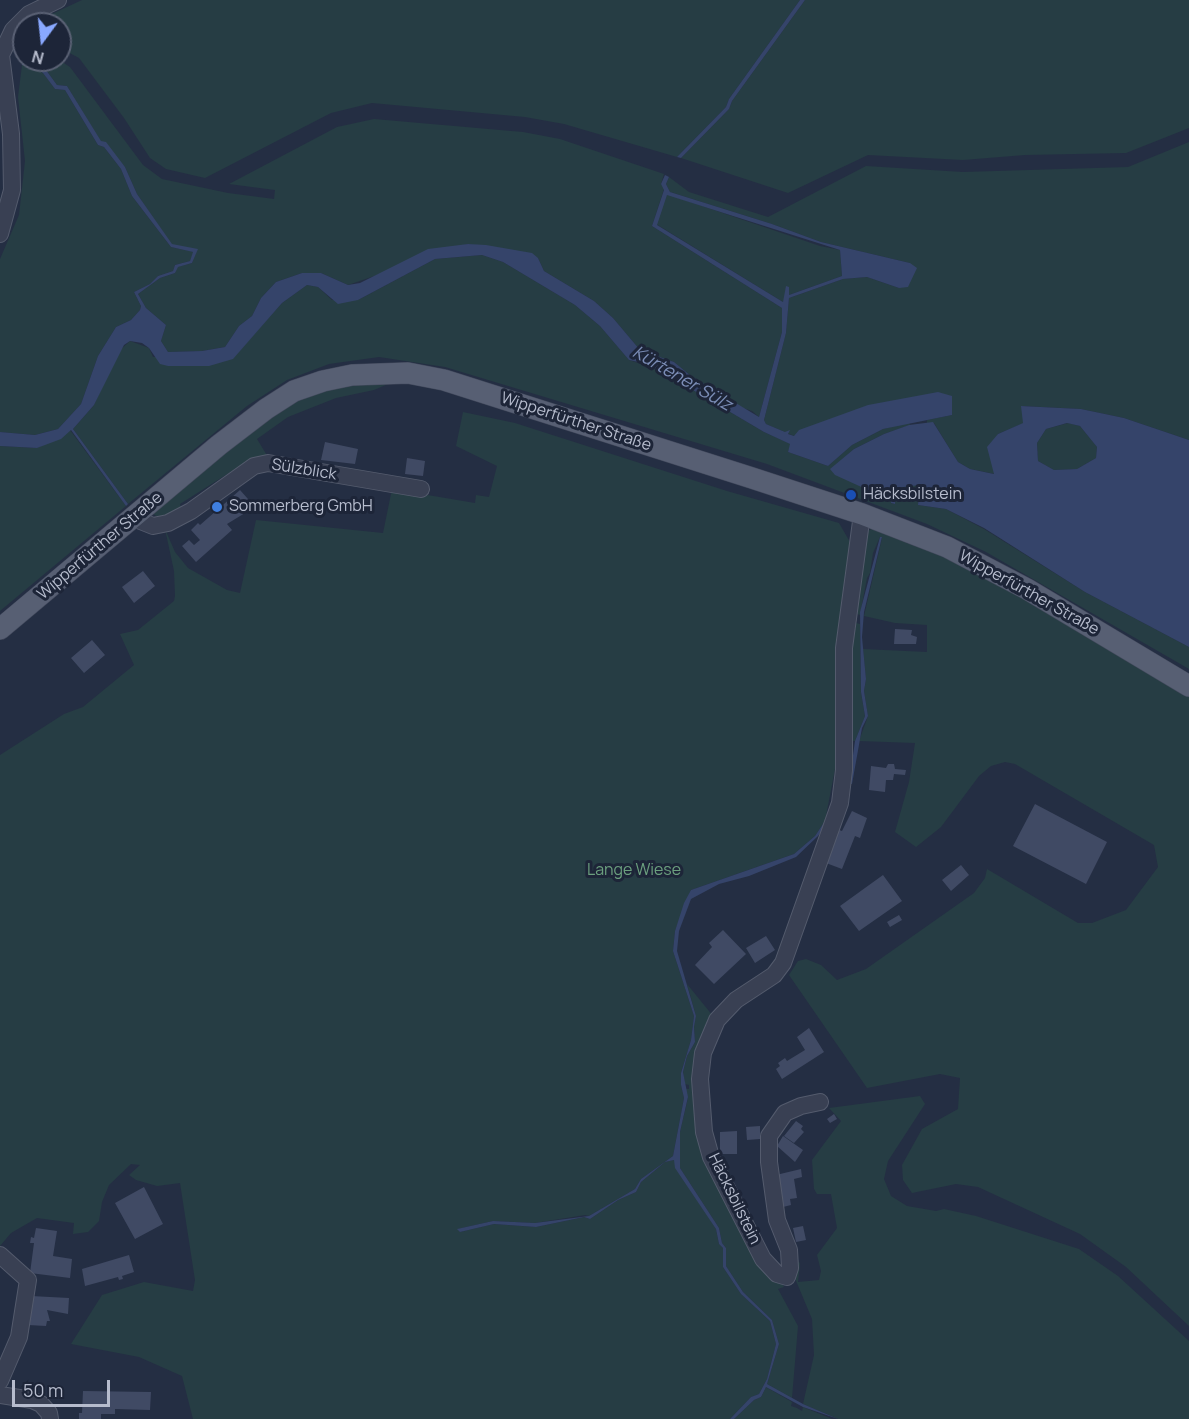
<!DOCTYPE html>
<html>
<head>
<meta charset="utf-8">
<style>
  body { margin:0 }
  #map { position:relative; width:1189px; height:1419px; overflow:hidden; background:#242e43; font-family:Manrope,sans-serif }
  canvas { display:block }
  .north { position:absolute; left:12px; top:12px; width:60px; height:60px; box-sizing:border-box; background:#1d2538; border:2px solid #5a6174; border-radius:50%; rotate:195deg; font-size:16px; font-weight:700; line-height:24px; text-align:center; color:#b6bccd }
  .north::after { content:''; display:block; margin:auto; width:21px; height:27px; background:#89a8ff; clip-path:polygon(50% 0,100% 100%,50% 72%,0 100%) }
  .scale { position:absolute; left:12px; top:1380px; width:98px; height:27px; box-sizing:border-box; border:3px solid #b6bccd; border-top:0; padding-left:8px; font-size:18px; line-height:21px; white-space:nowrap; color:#b6bccd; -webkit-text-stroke:4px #1d2538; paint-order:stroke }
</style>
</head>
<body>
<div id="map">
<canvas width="1189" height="1419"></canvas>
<div class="north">N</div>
<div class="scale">50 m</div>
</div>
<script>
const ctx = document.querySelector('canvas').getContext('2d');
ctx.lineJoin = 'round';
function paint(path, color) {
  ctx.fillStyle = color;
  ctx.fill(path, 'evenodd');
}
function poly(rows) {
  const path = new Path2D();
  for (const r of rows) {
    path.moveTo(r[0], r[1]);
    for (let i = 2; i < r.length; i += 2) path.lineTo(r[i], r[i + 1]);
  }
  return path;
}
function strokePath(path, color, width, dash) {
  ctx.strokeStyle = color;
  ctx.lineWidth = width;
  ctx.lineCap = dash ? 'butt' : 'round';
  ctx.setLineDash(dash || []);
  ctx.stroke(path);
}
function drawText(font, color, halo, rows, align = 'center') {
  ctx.font = font + ' Manrope,sans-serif';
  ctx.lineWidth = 6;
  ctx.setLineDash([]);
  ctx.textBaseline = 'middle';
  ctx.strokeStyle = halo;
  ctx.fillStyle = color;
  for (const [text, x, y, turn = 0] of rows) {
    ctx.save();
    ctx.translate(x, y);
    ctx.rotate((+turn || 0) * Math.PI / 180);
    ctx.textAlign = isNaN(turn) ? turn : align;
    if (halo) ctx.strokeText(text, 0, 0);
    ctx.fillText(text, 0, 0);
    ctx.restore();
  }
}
const green = poly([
  [82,0,800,0,729,99,726,107,677,157,564,124,525,117,372,103,331,113,205,178,166,169,150,158,124,118,79,58,60,48,60,24,40,24,39,20],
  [805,0,1189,0,1189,128,1126,153,1025,155,963,160,868,155,788,193,681,158,729,109,732,101],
  [24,58,59,60,70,67,143,165,162,179,228,193,274,199,275,190,229,184,337,127,374,119,523,132,560,139,664,174,661,184,664,189,652,226,782,308,782,332,759,417,752,411,740,407,691,376,674,362,640,350,613,318,594,301,544,271,538,258,468,244,348,285,321,273,302,273,276,282,261,298,252,316,239,326,225,347,202,351,168,352,161,341,166,325,146,308,138,294,160,278,175,273,177,267,192,263,197,250,172,245,137,194,125,167,101,142,67,86,57,85,46,70,33,61,22,61],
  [22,65,32,65,44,74,55,89,65,90,98,145,104,147,121,169,132,196,171,247,194,252,190,261,175,265,173,271,158,276,150,284,134,292,141,306,140,310,131,320,116,327,98,356,81,404,58,429,35,435,0,432,0,259,19,215,25,161,18,97],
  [1189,142,1189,440,1124,418,1081,409,1022,406,1024,423,998,434,995,474,970,469,958,462,934,423,927,423,927,420,952,415,794,436,766,424,764,420,786,333,789,298,843,279,867,277,899,288,910,263,821,242,772,224,670,192,666,184,669,177,689,192,768,217,866,166,963,172,1128,167],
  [667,194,820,246,840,250,842,276,789,295,783,302,656,224],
  [482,255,503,262,575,305,600,326,629,360,659,370,764,432,791,444,788,452,828,466,852,445,883,429,909,422,910,425,884,434,854,449,831,469,868,490,892,488,891,503,894,504,896,488,920,484,918,505,946,509,984,529,1085,592,1189,647,1189,669,986,552,927,524,767,464,445,367,379,357,329,364,287,380,247,406,128,504,73,429,94,405,118,352,130,341,149,348,153,357,233,358,282,303,307,285,318,287,332,300,358,300,435,259],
  [395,381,374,390,336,398,288,417,257,439,268,457,240,466,180,504,182,512,162,519,153,514,255,424,291,402,330,387],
  [463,412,515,423,727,491,839,523,850,542,837,646,837,759,825,821,815,836,794,854,691,890,675,931,673,951,694,1016,691,1040,681,1073,681,1085,684,1098,673,1156,641,1179,635,1189,589,1216,585,1215,535,1223,493,1221,458,1229,460,1232,494,1224,536,1227,584,1217,590,1219,618,1200,636,1192,641,1182,665,1162,674,1160,716,1229,719,1244,723,1248,723,1267,741,1294,770,1321,776,1344,767,1379,759,1394,751,1397,730,1419,193,1419,182,1376,139,1357,71,1344,102,1295,144,1282,193,1291,195,1280,180,1183,157,1186,136,1180,129,1175,140,1165,131,1164,109,1185,102,1202,99,1221,88,1232,73,1234,74,1223,37,1218,11,1233,0,1246,0,755,64,714,83,707,134,665,120,634,138,630,174,601,175,596,174,571,165,529,175,552,188,568,227,590,240,593,256,520,383,533,392,489,475,503,476,495,489,497,497,466,456,446],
  [1068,423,1080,426,1097,447,1096,458,1077,469,1054,470,1038,461,1037,443,1046,429],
  [70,430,126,506,0,611,0,446,37,448],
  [875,527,982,573,1189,694,1189,1326,1126,1267,1080,1234,978,1187,956,1184,912,1193,903,1180,902,1165,922,1129,958,1109,960,1078,940,1074,867,1088,789,975,798,961,806,959,821,965,837,980,866,969,974,893,985,878,987,869,1078,923,1092,923,1126,910,1158,867,1154,845,1015,764,1005,762,991,766,979,776,941,827,916,847,895,832,909,782,915,743,859,741,868,716,864,691,866,679,863,649,927,652,927,625,895,623,864,616,882,538,880,537,873,553,870,573,867,578,860,615,857,614,866,532],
  [856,623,860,624,861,692,865,716,855,741,850,741,852,648],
  [687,984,713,1016,698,1129,782,1283,784,1287,778,1289,798,1326,792,1398,767,1384,779,1344,772,1320,743,1292,726,1266,726,1248,722,1243,719,1228,680,1168,680,1132,688,1098,685,1089,689,1089,689,1085,685,1084,683,1072,687,1056,695,1042,694,1027,696,1016],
  [920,1096,925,1104,888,1161,884,1179,891,1196,907,1206,936,1211,944,1209,976,1216,1079,1249,1118,1276,1189,1341,1189,1419,838,1419,803,1404,814,1355,812,1319,794,1276,792,1245,800,1264,798,1282,819,1280,821,1271,817,1255,837,1228,831,1194,817,1194,814,1189,812,1160,841,1121,829,1108],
  [766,1387,792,1402,791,1406,797,1408,802,1411,803,1407,832,1419,734,1419,754,1400,761,1397]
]);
const water = poly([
  [800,0,805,0,732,101,729,109,681,158,677,157,726,107,729,99],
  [22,61,33,61,46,70,57,85,67,86,101,141,106,142,125,167,137,194,172,244,198,249,192,263,178,267,175,273,160,278,138,294,146,308,166,325,161,341,168,352,202,351,225,347,239,326,252,316,261,298,276,282,302,273,321,273,348,285,360,283,428,249,468,244,486,245,532,253,538,258,544,271,594,301,613,318,640,350,674,362,691,376,759,417,782,332,782,308,652,226,664,190,661,184,665,175,669,177,666,184,670,192,772,224,821,242,910,263,917,268,908,287,899,288,867,277,843,279,789,298,786,333,764,420,766,424,785,432,790,430,788,434,794,436,799,430,868,405,938,392,952,396,952,415,883,429,852,445,828,466,788,452,790,444,764,432,659,370,643,363,629,360,600,326,575,305,503,262,482,255,435,259,358,300,338,304,318,287,307,285,282,303,233,359,209,366,168,366,160,364,149,348,142,343,130,341,124,345,94,405,73,429,128,504,126,506,71,430,61,439,37,448,0,446,0,432,35,435,58,429,81,404,98,356,116,327,131,320,140,310,141,306,134,292,150,284,158,276,173,271,175,265,190,261,193,252,171,247,132,196,121,169,104,147,98,145,65,90,55,89,43,73,32,65,22,65],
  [667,195,840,250,842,276,789,295,789,287,786,286,783,302,657,225],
  [1021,406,1081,409,1124,418,1189,440,1189,647,1085,592,984,528,946,509,918,505,920,485,896,488,895,504,891,503,892,488,868,490,835,475,830,469,854,449,884,434,909,425,933,422,958,462,970,469,994,474,987,447,998,434,1023,423],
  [1067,423,1080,426,1097,447,1096,458,1077,469,1054,470,1038,461,1037,443,1046,429],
  [880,537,882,537,864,612,862,637,866,679,864,691,868,716,862,728,852,784,849,784,855,741,865,716,861,692,860,612],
  [825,821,825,827,818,836,796,857,749,876,719,884,691,899,679,931,677,951,696,1016,694,1027,695,1042,687,1056,683,1072,688,1097,680,1132,680,1168,719,1228,722,1243,726,1248,726,1266,743,1292,772,1320,779,1344,767,1384,803,1404,838,1419,803,1407,766,1387,761,1397,754,1400,734,1419,730,1419,751,1397,759,1394,767,1379,776,1344,770,1321,741,1294,723,1267,723,1248,719,1244,716,1229,675,1168,674,1160,665,1162,641,1182,636,1192,618,1200,590,1219,584,1217,536,1227,494,1224,460,1232,457,1229,493,1221,535,1223,589,1216,635,1189,641,1179,673,1156,684,1098,681,1085,681,1073,691,1040,694,1016,673,951,675,931,684,903,691,890,794,854,815,836]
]);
const building = poly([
  [325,442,358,449,355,464,321,460],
  [407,458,425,461,423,476,405,474],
  [240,490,248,499,245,513,227,524,232,530,196,562,182,546,189,540,194,545,200,540,191,530,198,523,200,525],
  [143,571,155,586,134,603,122,587],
  [895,629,912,630,911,635,917,637,916,644,894,644],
  [92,640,105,655,84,673,71,658],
  [888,764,894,764,895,769,906,770,905,775,894,774,893,780,886,780,885,792,869,790,871,766,886,768],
  [1035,804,1107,842,1086,884,1013,846],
  [852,811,867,818,860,838,855,836,842,869,826,863,839,830,842,831],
  [961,865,969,875,951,891,942,880],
  [883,875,902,901,859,931,840,906],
  [899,915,902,920,890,927,887,922],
  [723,930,746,954,714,984,695,965,712,947,709,943],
  [766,936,775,950,755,963,746,948],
  [809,1028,824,1052,782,1079,776,1069,780,1066,778,1063,785,1058,787,1061,805,1050,797,1037],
  [834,1114,837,1119,830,1123,827,1119],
  [796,1121,803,1126,801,1129,804,1132,794,1143,784,1136],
  [760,1126,760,1139,747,1140,746,1127],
  [737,1131,737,1154,720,1154,720,1132],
  [783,1136,803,1150,795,1162,777,1146],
  [801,1169,802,1177,794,1179,797,1198,790,1199,791,1205,783,1207,776,1175],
  [144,1187,163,1224,135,1239,115,1203],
  [803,1226,806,1240,796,1242,793,1228],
  [36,1228,57,1231,53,1256,72,1259,70,1278,30,1273,34,1243,30,1243,31,1237,34,1238],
  [129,1255,134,1272,122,1276,123,1279,119,1280,118,1277,85,1286,82,1269],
  [31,1296,69,1298,68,1314,47,1310,50,1321,47,1321,46,1326,28,1325],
  [83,1391,151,1392,150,1410,115,1409,115,1414,101,1414,101,1419,79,1419,79,1413,82,1413]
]);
const minor = poly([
  [0,234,12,190,11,134,1,55,13,30,29,14,58,0],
  [133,518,153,526,168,523,191,511,254,466,268,463,421,489],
  [820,1102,801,1106,785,1113,769,1136,769,1162,777,1220,789,1250,790,1268,787,1277,777,1274,763,1259,711,1157,704,1132,700,1079,703,1053,717,1020,736,1000,774,975,783,963,840,803,844,770,844,648,862,514],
  [0,1255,28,1280,19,1337,0,1381],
  [0,1395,32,1400,41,1404,49,1413,50,1419]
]);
const major = poly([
  [0,629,219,445,266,409,294,391,323,381,352,375,408,373,444,380,752,478,862,514,947,547,1027,589,1189,686]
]);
const markers = [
  [851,495,6,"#1a4fb4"],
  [217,507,6,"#3f7fe0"]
];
const streetNames = [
  ["Wipperfürther Straße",576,422,18],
  ["Sülzblick",304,470,9],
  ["Wipperfürther Straße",100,546,-40],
  ["Wipperfürther Straße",1029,593,29],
  ["Häcksbilstein",734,1199,64]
];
const poiNames = [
  ["Häcksbilstein",863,495],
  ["Sommerberg GmbH",229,507]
];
const parkNames = [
  ["Lange Wiese",634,871]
];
const waterNames = [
  ["Kürtener Sülz",682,379,30]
];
paint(green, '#263d44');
paint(water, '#35446a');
paint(building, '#404a64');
strokePath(minor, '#545b6d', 18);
strokePath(major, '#42495c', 22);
strokePath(minor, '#394053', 16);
strokePath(major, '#575f73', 21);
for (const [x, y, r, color] of markers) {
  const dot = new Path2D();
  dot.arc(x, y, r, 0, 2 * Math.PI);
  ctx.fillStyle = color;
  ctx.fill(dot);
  strokePath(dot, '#1d2538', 2);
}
drawText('16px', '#b6bccd', '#1d2538', streetNames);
drawText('16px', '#b6bccd', '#1d2538', poiNames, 'left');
drawText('16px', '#6b9f7e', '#1d2538', parkNames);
drawText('italic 18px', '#7b8db6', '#1d2538', waterNames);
</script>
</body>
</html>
